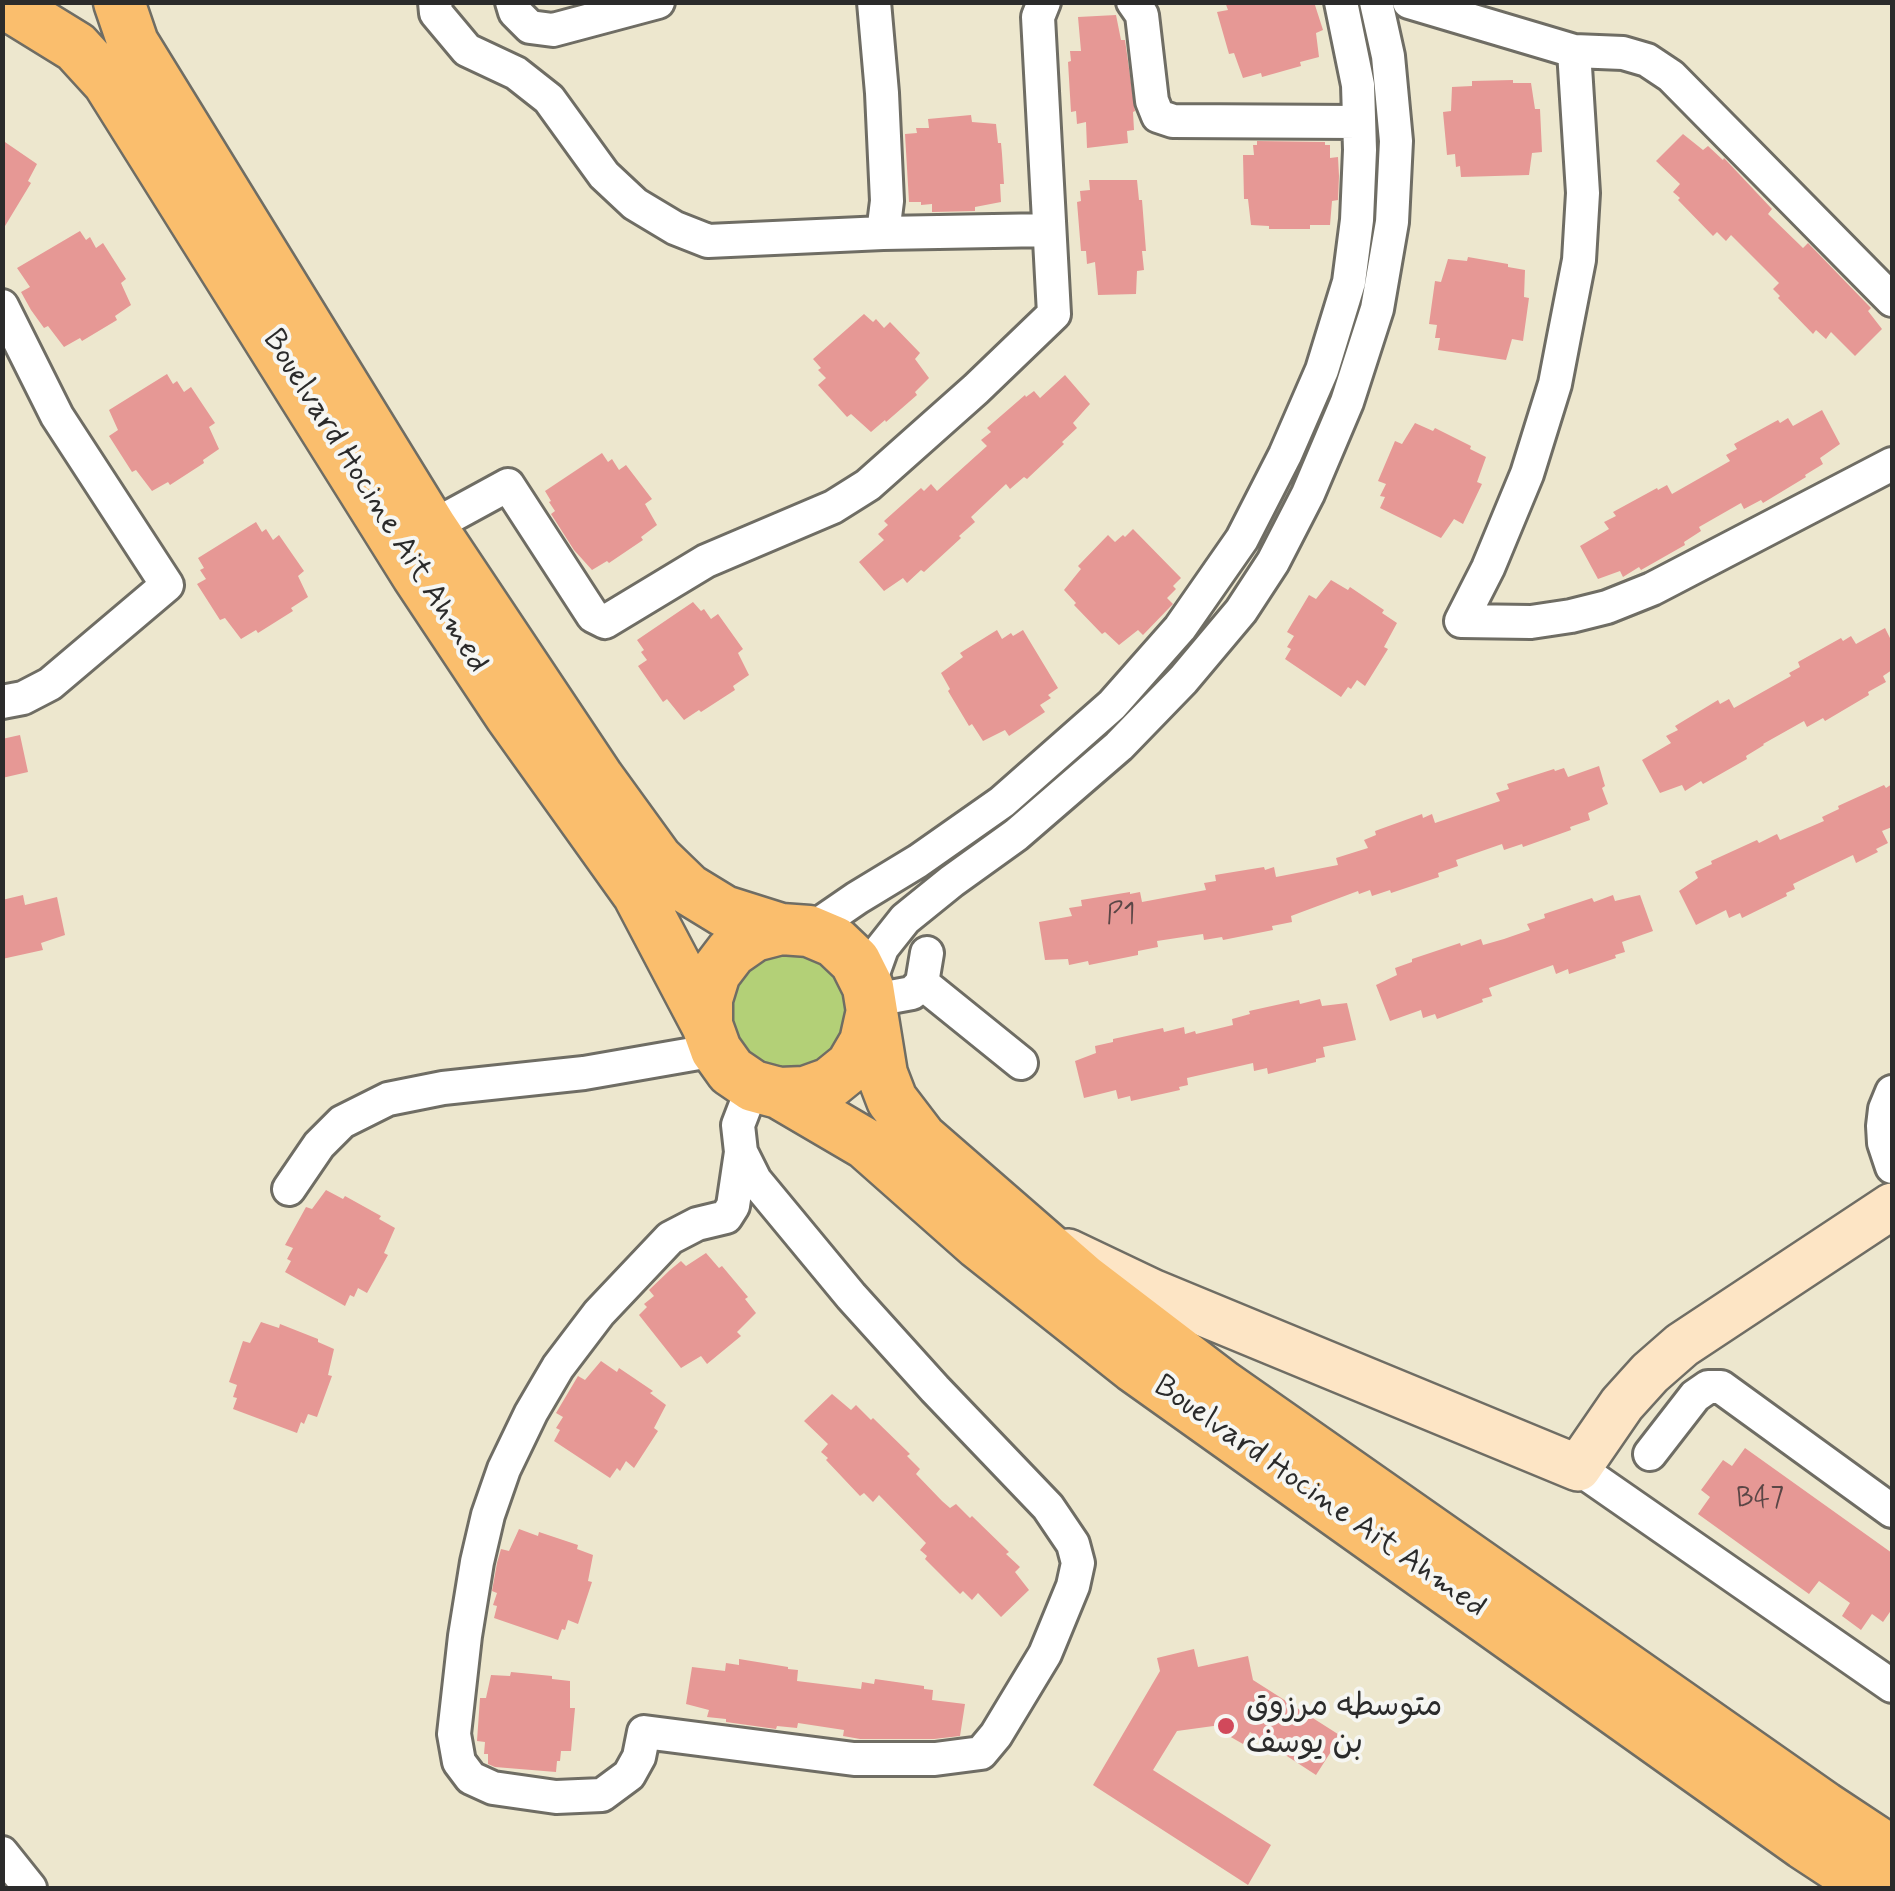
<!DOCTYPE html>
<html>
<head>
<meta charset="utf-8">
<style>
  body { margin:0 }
  #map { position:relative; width:1895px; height:1891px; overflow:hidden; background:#ede7ce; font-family:Mynerve,sans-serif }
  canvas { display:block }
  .frame { position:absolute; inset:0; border:5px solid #2b2b2b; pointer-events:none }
</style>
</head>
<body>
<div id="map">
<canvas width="1895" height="1891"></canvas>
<div class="frame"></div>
</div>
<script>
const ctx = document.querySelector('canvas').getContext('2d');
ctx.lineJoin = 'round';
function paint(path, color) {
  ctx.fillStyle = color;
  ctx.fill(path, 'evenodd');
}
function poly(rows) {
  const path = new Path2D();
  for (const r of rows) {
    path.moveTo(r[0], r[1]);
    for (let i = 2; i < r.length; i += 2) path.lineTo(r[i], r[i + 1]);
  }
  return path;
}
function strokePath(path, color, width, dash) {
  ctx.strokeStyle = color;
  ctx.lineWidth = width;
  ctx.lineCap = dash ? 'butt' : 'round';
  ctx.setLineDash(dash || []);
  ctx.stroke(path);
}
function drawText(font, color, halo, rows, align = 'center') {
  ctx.font = font + ' Mynerve,"Playpen Sans Arabic",sans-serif';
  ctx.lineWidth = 8;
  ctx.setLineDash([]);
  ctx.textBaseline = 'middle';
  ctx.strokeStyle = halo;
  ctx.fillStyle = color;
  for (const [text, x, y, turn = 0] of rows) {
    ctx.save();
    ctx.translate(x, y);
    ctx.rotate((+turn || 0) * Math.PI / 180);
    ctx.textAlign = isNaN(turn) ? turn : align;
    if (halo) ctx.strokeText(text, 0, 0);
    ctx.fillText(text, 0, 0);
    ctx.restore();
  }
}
const green = poly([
  [798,946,848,981,846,1043,796,1076,765,1072,726,1028,740,968]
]);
const building = poly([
  [1225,2,1314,2,1323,30,1316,33,1319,57,1300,62,1301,66,1262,77,1261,73,1243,78,1234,53,1229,54,1217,12,1228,10],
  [1116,15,1121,40,1125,40,1135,111,1133,112,1134,130,1127,131,1128,143,1087,148,1086,122,1077,124,1076,111,1071,112,1068,62,1071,61,1070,51,1081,51,1078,17],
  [1513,80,1513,83,1531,83,1535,109,1540,109,1542,152,1532,153,1529,175,1461,177,1460,166,1456,167,1455,154,1447,155,1443,112,1451,111,1452,87,1472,86,1472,81],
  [971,115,972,122,996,124,998,143,1001,143,1002,154,1004,184,1000,184,1001,202,975,207,975,211,932,212,932,204,921,205,921,202,909,202,905,134,917,133,916,128,929,128,928,119],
  [1683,134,1703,150,1708,146,1723,160,1724,158,1772,209,1768,214,1803,248,1808,243,1871,308,1868,311,1882,329,1855,356,1831,332,1826,339,1816,330,1813,334,1778,298,1780,296,1773,289,1779,283,1731,235,1726,241,1717,232,1713,236,1678,200,1680,198,1673,192,1680,184,1656,161],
  [2,140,37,164,28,181,31,183,2,231],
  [1257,141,1325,142,1325,145,1330,145,1330,158,1338,157,1339,176,1338,200,1332,201,1330,225,1310,225,1310,229,1269,229,1269,226,1251,225,1248,199,1244,199,1243,155,1254,155,1253,145,1257,145],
  [1089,180,1137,180,1139,200,1142,200,1146,251,1142,251,1144,270,1137,271,1136,294,1098,295,1095,262,1087,264,1086,251,1081,251,1077,202,1081,201,1080,191,1090,190],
  [80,231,86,240,90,237,96,248,103,243,126,279,121,283,131,305,115,316,117,320,82,341,80,338,64,347,48,326,44,328,31,310,21,292,30,287,17,268],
  [1468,257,1508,264,1508,267,1525,270,1524,297,1529,298,1523,341,1512,339,1506,360,1438,350,1440,338,1435,338,1437,325,1429,324,1435,281,1441,282,1448,259,1467,261],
  [864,314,873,322,876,319,884,328,890,322,920,353,915,359,929,378,915,392,917,395,886,422,885,420,871,432,851,414,847,417,818,385,826,378,818,370,821,368,813,359],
  [167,374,173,384,177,381,184,392,191,387,215,423,209,427,219,449,203,460,204,463,170,485,168,482,152,491,136,470,132,472,109,436,118,430,109,410],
  [1065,375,1090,404,1073,423,1077,428,1062,442,1064,444,1027,479,1024,477,1010,489,1006,484,971,517,975,522,959,536,961,538,924,572,921,570,907,583,903,578,884,591,859,562,884,540,878,534,888,525,884,521,921,488,924,491,931,484,937,491,987,446,981,440,991,432,987,428,1025,395,1026,397,1034,391,1040,398],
  [1822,410,1840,444,1820,458,1823,464,1805,475,1806,477,1763,503,1761,500,1744,509,1741,503,1699,527,1701,531,1684,542,1685,545,1641,570,1639,567,1623,577,1620,571,1598,579,1580,546,1609,529,1604,522,1616,516,1613,512,1657,488,1658,490,1667,485,1672,494,1730,461,1726,455,1737,449,1734,444,1778,420,1780,423,1788,418,1793,426],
  [1415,423,1433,431,1435,428,1471,446,1470,449,1486,457,1477,482,1482,484,1463,524,1454,519,1441,538,1380,508,1385,497,1380,496,1386,484,1378,481,1395,441,1402,444],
  [602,453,608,462,612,459,619,470,626,465,652,499,645,504,657,525,641,537,643,540,609,563,607,561,592,570,574,550,551,514,555,511,549,502,551,501,545,491],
  [256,522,262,532,266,529,273,540,279,535,304,571,298,576,308,597,291,608,293,611,258,633,256,630,241,639,225,618,220,620,197,584,206,579,200,570,204,568,198,558],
  [1133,529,1181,578,1173,586,1176,589,1167,598,1173,604,1170,607,1143,635,1138,630,1119,645,1105,632,1102,634,1074,605,1076,603,1064,590,1081,569,1078,566,1108,535,1115,542,1123,535,1125,537],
  [1331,580,1348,590,1350,587,1384,610,1382,613,1397,623,1384,647,1388,649,1365,686,1357,680,1351,689,1348,687,1341,697,1285,659,1291,649,1287,647,1294,636,1287,632,1309,595,1316,599],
  [693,602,701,611,704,609,711,619,718,614,743,649,738,653,749,675,733,686,735,690,701,712,699,710,684,720,667,699,663,702,638,666,647,660,641,652,644,650,637,640],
  [1885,628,1892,642,1892,670,1883,676,1886,682,1868,692,1869,695,1825,721,1823,718,1807,727,1804,721,1763,744,1764,745,1746,756,1747,759,1703,784,1701,781,1685,791,1682,785,1660,793,1642,760,1671,743,1666,736,1678,730,1675,726,1718,700,1720,704,1729,699,1734,708,1791,676,1789,673,1800,667,1798,662,1841,638,1843,641,1851,636,1856,644],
  [997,630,1002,639,1011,633,1013,636,1023,630,1058,688,1048,695,1051,698,1040,705,1045,712,1009,736,1005,730,983,741,972,724,969,726,948,691,950,689,941,673,963,657,960,653],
  [20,735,28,772,2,778,2,739],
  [1599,766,1605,786,1602,788,1608,804,1588,813,1590,820,1570,827,1571,830,1523,847,1522,844,1504,850,1502,844,1456,860,1458,866,1438,873,1439,877,1391,893,1390,890,1372,896,1370,890,1359,894,1358,891,1291,916,1292,922,1272,926,1273,930,1223,940,1222,937,1204,940,1203,934,1157,941,1158,947,1138,951,1138,955,1089,965,1088,961,1069,965,1068,959,1045,960,1039,922,1072,916,1069,908,1082,906,1081,900,1130,892,1130,894,1140,892,1142,902,1206,890,1204,883,1216,881,1215,875,1264,867,1265,870,1274,867,1276,877,1338,865,1336,858,1368,848,1364,840,1376,835,1375,831,1422,814,1423,818,1432,814,1435,823,1500,801,1496,793,1509,789,1507,784,1554,769,1555,771,1564,768,1568,777],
  [1892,784,1892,827,1882,831,1888,843,1876,849,1878,852,1856,863,1853,855,1793,884,1795,889,1786,893,1787,896,1742,918,1740,913,1729,918,1726,910,1696,925,1679,891,1698,878,1695,872,1712,864,1711,861,1757,840,1759,843,1777,834,1780,840,1824,821,1822,817,1839,809,1838,806,1884,785,1886,788],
  [23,895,25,905,57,897,65,935,41,943,43,950,2,959,2,900],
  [1613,895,1615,901,1640,895,1653,931,1622,942,1625,952,1615,955,1616,958,1569,974,1568,969,1556,974,1553,965,1489,988,1492,996,1482,999,1483,1002,1437,1019,1435,1014,1423,1018,1421,1010,1390,1021,1376,985,1397,975,1395,968,1412,962,1412,959,1460,943,1461,946,1481,939,1483,945,1504,939,1530,930,1527,924,1545,918,1544,914,1592,898,1594,902],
  [1320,999,1322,1006,1347,1003,1356,1040,1323,1047,1325,1057,1316,1059,1316,1062,1268,1074,1267,1068,1254,1071,1253,1063,1187,1078,1188,1085,1179,1087,1180,1090,1131,1101,1130,1096,1118,1099,1116,1090,1084,1098,1075,1061,1096,1053,1095,1046,1113,1042,1113,1039,1163,1028,1164,1032,1184,1027,1185,1034,1195,1031,1196,1034,1233,1025,1232,1019,1250,1014,1249,1011,1299,1000,1300,1004],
  [326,1190,343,1199,345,1196,381,1216,379,1219,395,1228,384,1253,388,1255,367,1293,358,1288,354,1297,350,1295,345,1306,285,1272,291,1261,287,1259,293,1248,285,1245,306,1207,312,1209],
  [706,1253,719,1268,722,1266,748,1297,745,1299,756,1313,737,1332,741,1336,707,1364,701,1356,681,1368,639,1315,647,1307,644,1304,654,1296,649,1290,670,1270,681,1261,686,1266],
  [261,1322,279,1328,280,1324,318,1339,318,1342,334,1349,328,1375,332,1376,317,1417,308,1414,304,1424,301,1422,297,1433,233,1409,237,1398,233,1397,237,1385,229,1382,243,1341,250,1343],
  [601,1361,617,1372,619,1368,653,1391,650,1393,666,1405,654,1428,658,1431,634,1468,626,1461,620,1471,617,1468,610,1478,554,1441,560,1430,556,1428,563,1417,556,1413,578,1376,585,1380],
  [832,1394,851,1410,856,1405,871,1420,873,1418,910,1454,907,1456,920,1469,916,1474,942,1501,950,1508,956,1504,970,1518,972,1516,1009,1552,1006,1554,1020,1567,1015,1572,1029,1590,1001,1617,978,1593,972,1600,963,1591,960,1594,925,1559,927,1556,920,1550,926,1543,879,1495,873,1502,864,1493,860,1496,826,1460,828,1458,821,1452,828,1444,804,1421],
  [1745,1448,1892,1553,1892,1609,1883,1622,1872,1614,1861,1630,1842,1616,1850,1603,1819,1581,1809,1594,1698,1514,1710,1497,1701,1490,1723,1460,1732,1466],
  [519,1529,538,1536,539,1532,578,1545,577,1549,593,1555,588,1581,592,1582,578,1624,568,1620,565,1630,562,1629,558,1640,494,1618,497,1606,493,1605,497,1593,492,1591,497,1563,501,1549,509,1551],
  [1194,1649,1198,1667,1248,1656,1253,1680,1341,1736,1316,1775,1250,1732,1243,1744,1229,1736,1228,1724,1177,1731,1153,1770,1271,1845,1248,1885,1093,1785,1160,1671,1157,1658],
  [739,1659,788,1667,788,1669,798,1670,797,1681,861,1689,862,1682,874,1684,875,1679,924,1686,924,1689,933,1690,932,1700,965,1704,960,1736,934,1739,860,1739,843,1736,844,1730,798,1723,797,1728,777,1726,776,1729,726,1722,726,1719,707,1717,709,1710,686,1704,692,1667,725,1671,726,1663,739,1665],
  [511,1672,552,1676,552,1679,570,1681,570,1708,575,1708,571,1751,561,1751,560,1761,557,1761,556,1772,495,1767,488,1764,488,1754,484,1754,485,1742,477,1741,480,1698,486,1698,491,1675,510,1676]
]);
const street = poly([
  [435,2,436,13,467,50,516,73,549,99,604,175,635,204,675,228,708,241,883,233],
  [512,2,515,12,530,27,553,30,658,2],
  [874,2,882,93,887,201,883,233,1049,230],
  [1133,2,1142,15,1152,101,1158,116,1173,121,1359,122],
  [1409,2,1574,51,1623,53,1647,60,1671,76,1892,300],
  [1574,51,1583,193,1579,260,1564,337,1555,384,1527,474,1488,568,1461,621,1531,622,1571,616,1607,607,1652,589,1892,464],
  [2,306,57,416,167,585,50,684,23,698,2,702],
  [431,527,508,485,593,616,605,622,706,561,833,507,868,485,976,389,1054,314,1038,17,1044,2],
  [809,931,857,898,918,861,1002,802,1112,705,1180,628,1242,539,1285,455,1322,370,1349,282,1357,220,1360,150,1358,85,1341,2],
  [922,983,1021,1063],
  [868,987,882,948,905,919,952,881,1016,835,1119,746,1183,680,1241,611,1273,562,1308,494,1347,402,1377,309,1392,222,1396,141,1388,56,1376,2],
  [869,1001,912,993,922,983,927,953],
  [1892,1092,1885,1109,1883,1126,1884,1143,1892,1167],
  [741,1152,733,1206,726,1217,697,1224,670,1238,599,1313,558,1367,531,1413,504,1469,488,1515,477,1562,465,1636,454,1734,459,1762,471,1778,493,1788,556,1797,602,1795,629,1775,639,1757,644,1732,854,1759,935,1759,981,1753,996,1735,1045,1654,1073,1586,1078,1563,1073,1544,1048,1507,935,1389,851,1296,755,1180,741,1152,738,1125,753,1086],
  [289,1189,319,1145,342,1122,388,1099,443,1088,584,1073,716,1050],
  [1650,1454,1695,1396,1708,1387,1721,1387,1892,1511],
  [1578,1468,1892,1686],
  [2,1853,30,1888]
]);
const secondary = poly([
  [1068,1252,1152,1292,1578,1468,1622,1404,1650,1373,1682,1345,1892,1206]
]);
const primary = poly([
  [119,2,133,43,431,527,599,779,657,859,688,889,724,911,781,929],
  [11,7,76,47,108,82,417,575,510,715,638,894,707,1025],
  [871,1015,865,1042,851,1066,830,1083,805,1092,779,1093,753,1086,731,1071,716,1050,707,1025,707,999,715,973,731,952,754,936,781,929,809,931,835,942,855,961,868,987,882,1074,892,1100,921,1138,1083,1279,1223,1386,1824,1807,1892,1852],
  [779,1093,866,1144,979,1244,1134,1367,1804,1844,1871,1888]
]);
const markers = [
  [1226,1726,10,"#d1495b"]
];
const numberNames = [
  ["P1",1121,916],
  ["B47",1760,1500]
];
const streetNames = [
  ["Bouelvard Hocine Ait Ahmed",374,502,58],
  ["Bouelvard Hocine Ait Ahmed",1319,1498,35]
];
const poiNames = [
  ["متوسطه مرزوق",1246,1708],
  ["بن يوسف",1246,1745]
];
paint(green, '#b3d077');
paint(building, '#e69895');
strokePath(street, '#6f6d64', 38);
strokePath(secondary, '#6f6d64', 50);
strokePath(primary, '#6f6d64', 55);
strokePath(street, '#fff', 32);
strokePath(secondary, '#fde5c5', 45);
strokePath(primary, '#fabe6d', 50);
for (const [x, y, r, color] of markers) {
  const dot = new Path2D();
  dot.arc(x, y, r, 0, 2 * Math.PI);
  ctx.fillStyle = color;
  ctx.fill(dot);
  strokePath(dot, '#f6f6f2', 4);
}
drawText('28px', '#5a4646', null, numberNames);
drawText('32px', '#2b2b2b', '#f6f6f2', streetNames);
drawText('32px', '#2b2b2b', '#f6f6f2', poiNames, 'left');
</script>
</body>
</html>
